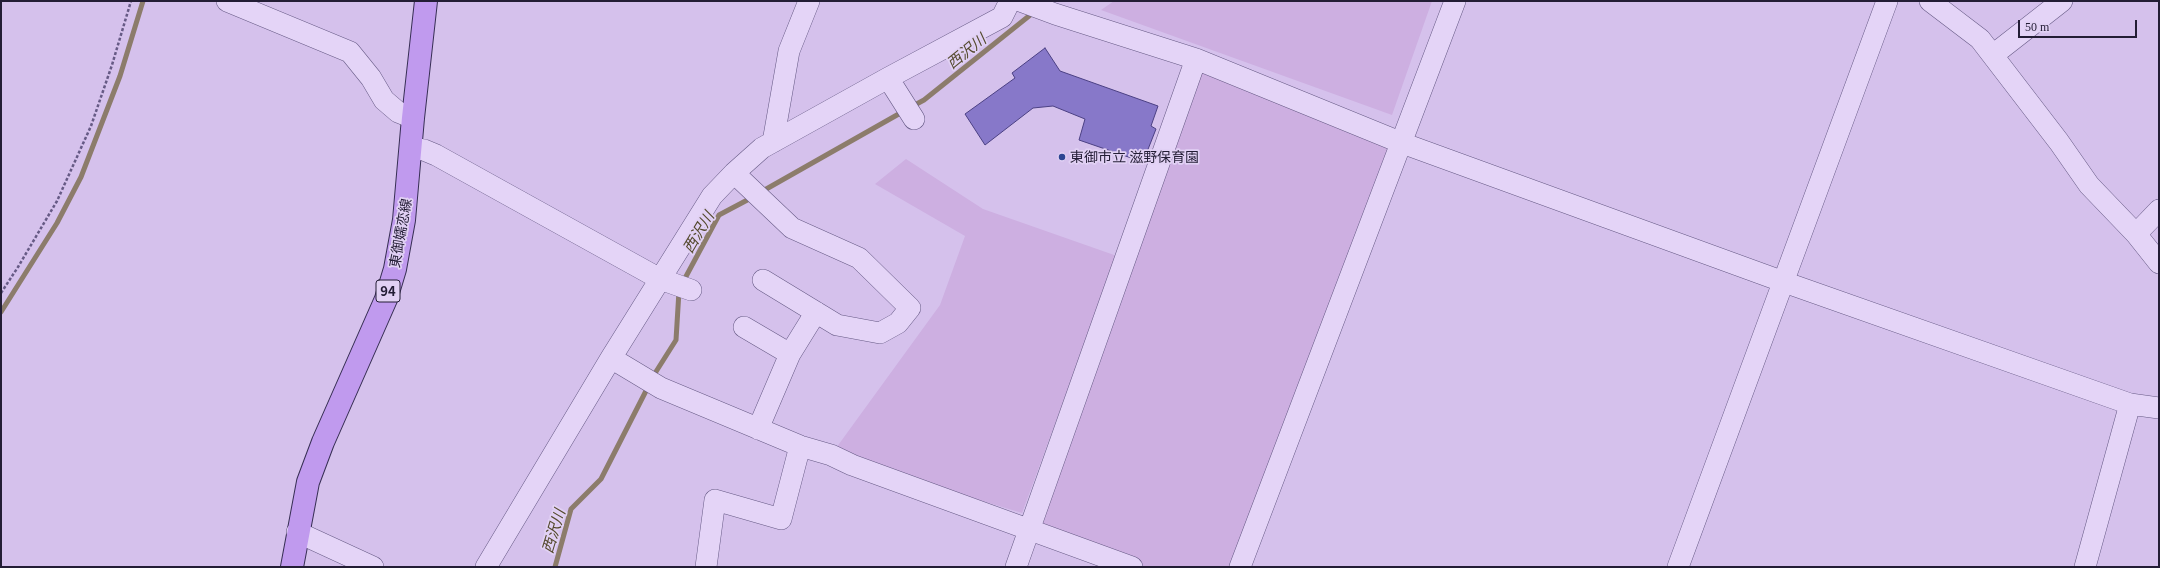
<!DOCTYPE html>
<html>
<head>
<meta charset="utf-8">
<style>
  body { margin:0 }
  #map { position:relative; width:2160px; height:568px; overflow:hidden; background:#d5c1ec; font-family:Georgia,serif }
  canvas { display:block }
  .frame { position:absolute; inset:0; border:2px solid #231d35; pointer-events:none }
  .scale { position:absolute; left:2018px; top:20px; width:119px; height:18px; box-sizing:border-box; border:2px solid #231d35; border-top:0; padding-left:5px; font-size:12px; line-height:14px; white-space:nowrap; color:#231d35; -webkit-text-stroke:3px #e1d1f4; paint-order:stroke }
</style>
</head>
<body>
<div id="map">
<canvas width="2160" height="568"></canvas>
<div class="frame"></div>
<div class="scale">50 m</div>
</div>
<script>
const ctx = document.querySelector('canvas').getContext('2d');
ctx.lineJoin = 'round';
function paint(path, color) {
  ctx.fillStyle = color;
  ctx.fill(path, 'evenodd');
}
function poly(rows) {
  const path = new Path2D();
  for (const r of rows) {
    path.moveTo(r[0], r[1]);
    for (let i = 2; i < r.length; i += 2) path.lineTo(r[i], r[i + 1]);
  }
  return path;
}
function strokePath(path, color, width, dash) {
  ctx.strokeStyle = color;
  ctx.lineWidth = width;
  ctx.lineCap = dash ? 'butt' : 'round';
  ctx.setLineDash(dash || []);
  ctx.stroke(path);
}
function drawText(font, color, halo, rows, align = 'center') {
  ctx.font = font + ' Georgia,"Noto Sans JP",serif';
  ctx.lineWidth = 3.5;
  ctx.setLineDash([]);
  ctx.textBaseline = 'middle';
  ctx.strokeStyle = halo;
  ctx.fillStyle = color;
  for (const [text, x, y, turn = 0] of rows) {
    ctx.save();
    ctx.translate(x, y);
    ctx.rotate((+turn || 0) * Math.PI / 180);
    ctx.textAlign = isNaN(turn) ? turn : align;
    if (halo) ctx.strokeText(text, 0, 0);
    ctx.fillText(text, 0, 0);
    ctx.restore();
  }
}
const farmland = poly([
  [1114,1,1432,1,1392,115,1101,10],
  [1196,59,1402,143,1240,567,1132,567,1031,529],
  [906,159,983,209,1117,256,1022,513,831,455,940,305,965,236,875,184]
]);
const stream = poly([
  [911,107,924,100,1034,12],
  [761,192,904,111],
  [683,282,719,215,753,197],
  [1,312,57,223,81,177,120,76,143,1],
  [652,378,676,340,679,291],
  [555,567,571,509,601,479,649,385]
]);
const building = poly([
  [1045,48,1060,71,1158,106,1151,126,1156,129,1143,162,1079,140,1085,119,1053,106,1033,108,985,145,965,114,1015,78,1012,73,1045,48]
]);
const path = poly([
  [1,293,18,267,57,201,91,126,112,65,131,1]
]);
const minor = poly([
  [227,1,350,52,371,78,384,100,398,112,413,118],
  [1020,1,1055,14,1196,59,1402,143,1784,282,2130,404,2159,408],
  [1930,1,1980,39,2059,142,2089,185,2136,234,2159,263],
  [1993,55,2062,1],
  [888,78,914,119],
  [773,142,789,51,809,1],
  [411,148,424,150,436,155,660,279,691,290],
  [734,173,792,228,859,258,910,308,898,323,880,333,837,325,763,280],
  [2136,234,2159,210],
  [744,327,790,354],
  [611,358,661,388,800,446,831,455,852,465,1132,567],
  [758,429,790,354,816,312],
  [297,532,373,567],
  [486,567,611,358,712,196,734,173,762,148,888,78,1002,17,1010,1],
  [706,567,715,500,781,519,800,446],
  [1016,567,1196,59],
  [1240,567,1455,1],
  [1678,567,1887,1],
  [2085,567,2130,404]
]);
const major = poly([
  [292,567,308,482,323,442,386,299,395,269,404,220,413,118,426,1]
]);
const markers = [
  [1062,157,4,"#2c4592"]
];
const shields = [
  [388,291,24]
];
const shieldNames = [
  ["94",388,291]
];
const poiNames = [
  ["東御市立 滋野保育園",1070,157]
];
const streetNames = [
  ["東御嬬恋線",400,233,-80]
];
const waterNames = [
  ["西沢川",966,51,-39],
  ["西沢川",698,232,-59],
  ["西沢川",553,531,-73]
];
paint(farmland, '#cdafe1');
strokePath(stream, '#8c7c6b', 5);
paint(building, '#8778c9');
strokePath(building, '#4b4083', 1);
strokePath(minor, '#665a85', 22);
strokePath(major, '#362e53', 24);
strokePath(path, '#665a85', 2.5, [3, 2]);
strokePath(minor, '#e4d4f7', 21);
strokePath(major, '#c09aee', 22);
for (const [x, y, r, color] of markers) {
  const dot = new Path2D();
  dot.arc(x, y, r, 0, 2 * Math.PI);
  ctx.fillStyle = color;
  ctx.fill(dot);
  strokePath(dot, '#e1d1f4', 1.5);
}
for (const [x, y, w] of shields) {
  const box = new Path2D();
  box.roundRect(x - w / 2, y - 11, w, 22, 3);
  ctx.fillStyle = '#e1d1f4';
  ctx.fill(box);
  strokePath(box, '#231d35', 1);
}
drawText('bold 13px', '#231d35', null, shieldNames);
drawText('14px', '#231d35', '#e1d1f4', poiNames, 'left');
drawText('14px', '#231d35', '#e1d1f4', streetNames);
drawText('italic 15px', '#54492d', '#e1d1f4', waterNames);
</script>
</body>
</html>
